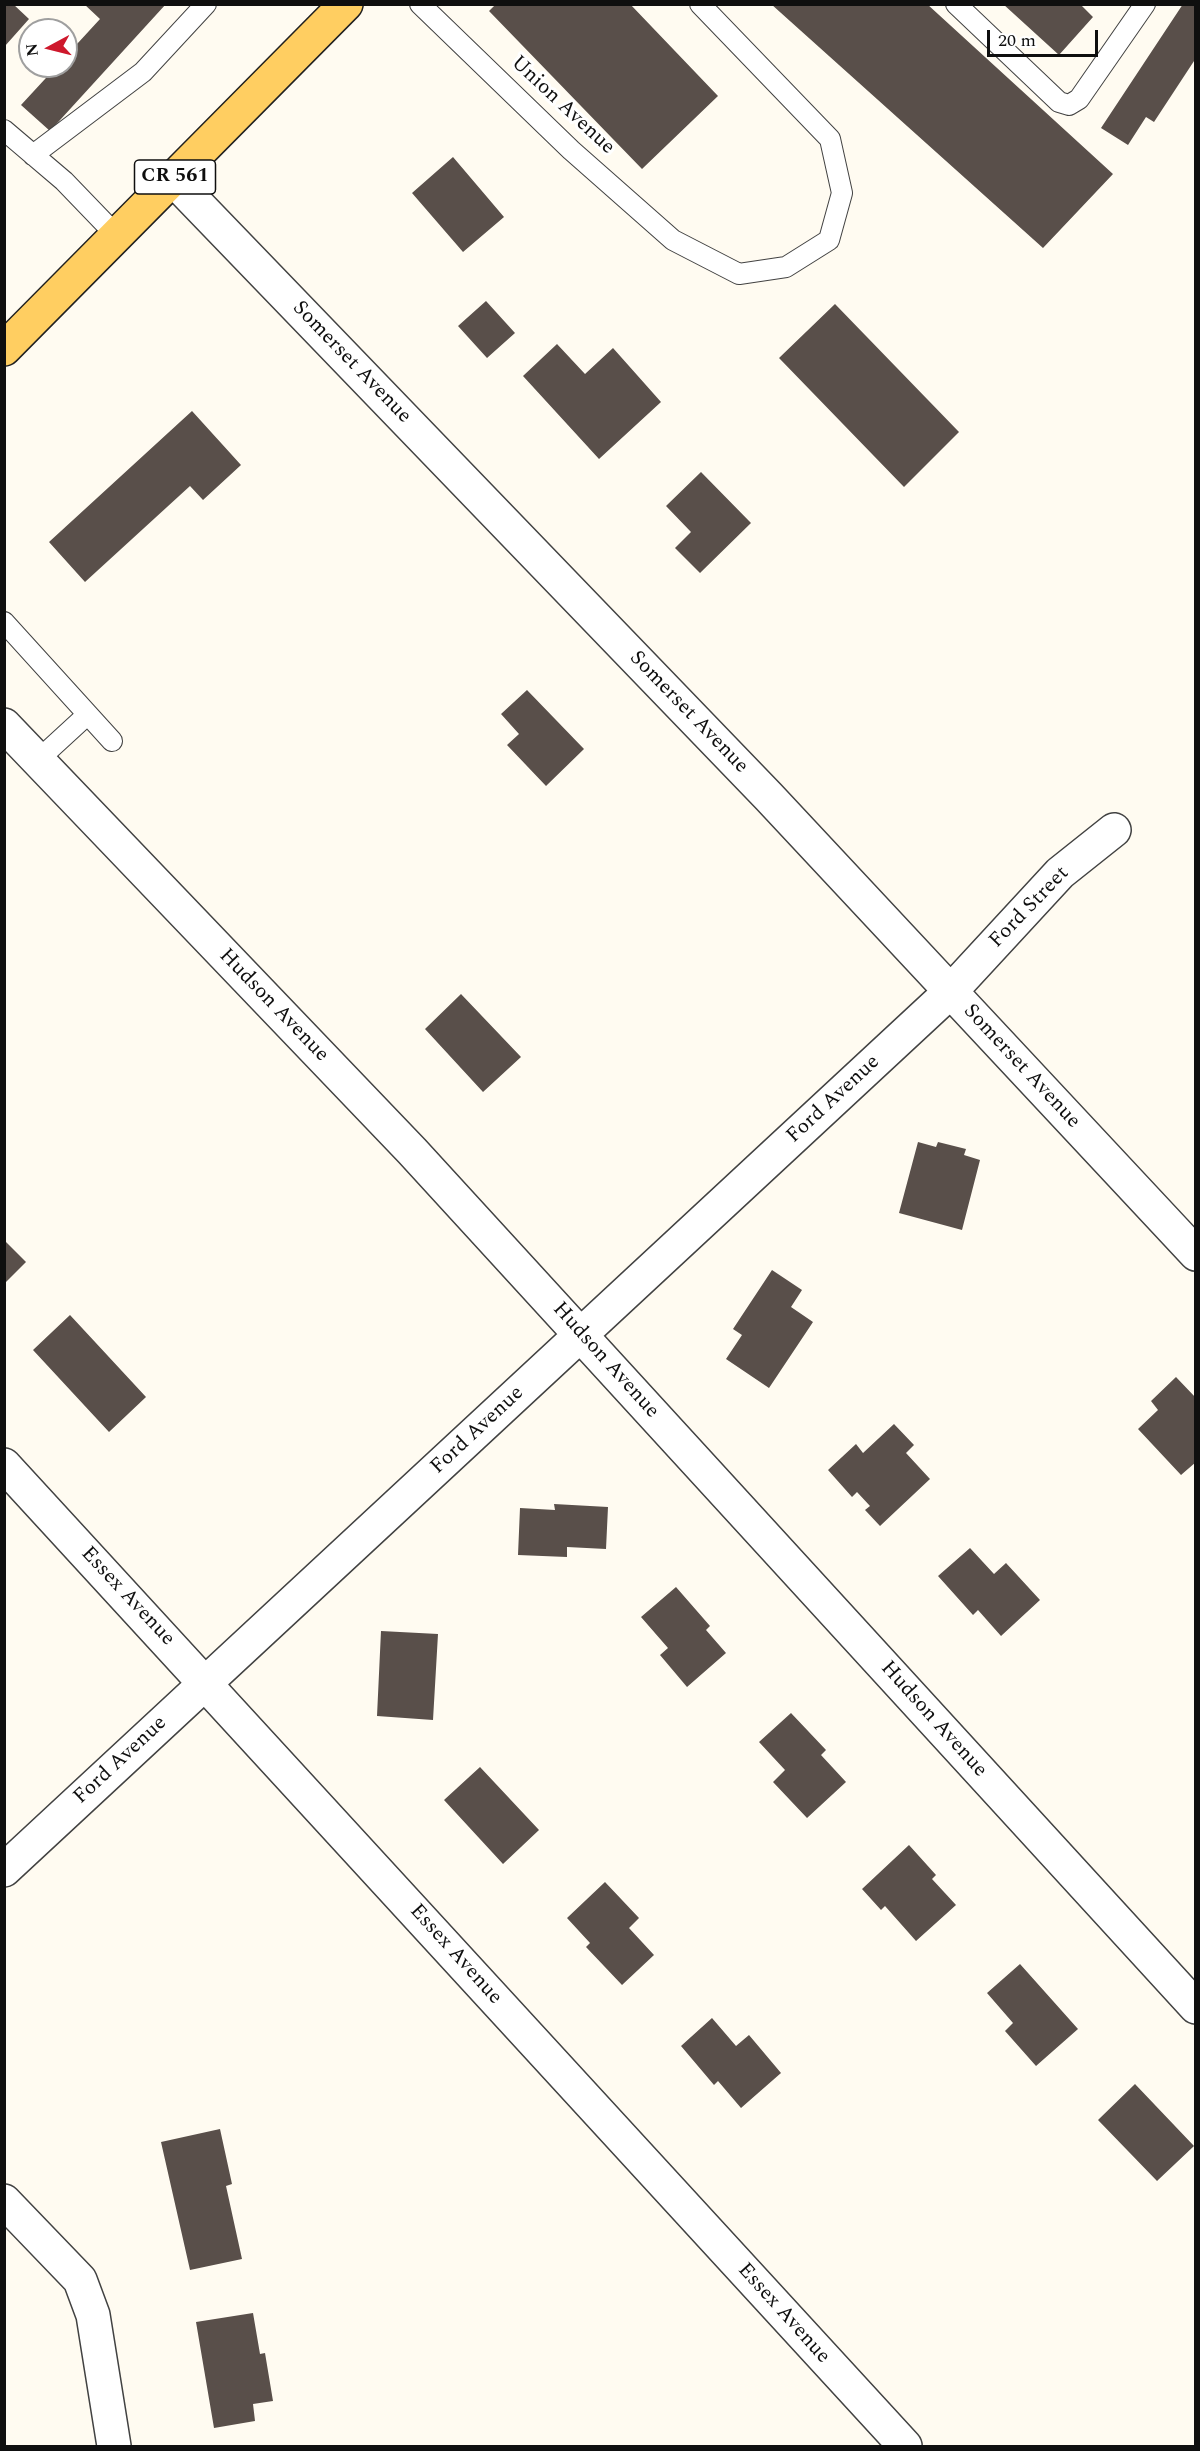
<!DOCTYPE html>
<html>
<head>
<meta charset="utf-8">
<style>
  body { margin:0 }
  #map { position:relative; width:1200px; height:2451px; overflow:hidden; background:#fffbf1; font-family:Spectral,serif }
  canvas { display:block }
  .frame { position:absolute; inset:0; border:6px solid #0f0f0f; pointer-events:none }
  .north { position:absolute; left:18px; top:18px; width:60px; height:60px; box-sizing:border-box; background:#fff; border:2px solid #9f9f9f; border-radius:50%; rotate:263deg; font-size:16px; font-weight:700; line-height:24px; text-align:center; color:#0f0f0f }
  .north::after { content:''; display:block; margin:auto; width:21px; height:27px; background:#ce182c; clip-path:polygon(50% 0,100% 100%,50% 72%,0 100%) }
  .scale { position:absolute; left:987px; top:30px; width:111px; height:27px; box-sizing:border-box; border:3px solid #0f0f0f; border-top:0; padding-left:8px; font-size:18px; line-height:21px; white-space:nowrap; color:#0f0f0f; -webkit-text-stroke:4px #fff; paint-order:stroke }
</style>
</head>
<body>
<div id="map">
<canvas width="1200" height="2451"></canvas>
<div class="frame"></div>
<div class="north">N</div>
<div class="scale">20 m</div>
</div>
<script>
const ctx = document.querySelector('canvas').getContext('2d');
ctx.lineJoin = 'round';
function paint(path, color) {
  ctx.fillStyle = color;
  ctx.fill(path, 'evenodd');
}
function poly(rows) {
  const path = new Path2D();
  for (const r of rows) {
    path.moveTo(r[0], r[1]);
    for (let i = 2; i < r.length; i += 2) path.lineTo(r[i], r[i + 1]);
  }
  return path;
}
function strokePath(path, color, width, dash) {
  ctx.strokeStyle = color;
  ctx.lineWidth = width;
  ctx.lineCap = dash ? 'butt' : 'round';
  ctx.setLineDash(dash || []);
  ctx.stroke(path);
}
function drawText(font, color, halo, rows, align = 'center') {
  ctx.font = font + ' Spectral,serif';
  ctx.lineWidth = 6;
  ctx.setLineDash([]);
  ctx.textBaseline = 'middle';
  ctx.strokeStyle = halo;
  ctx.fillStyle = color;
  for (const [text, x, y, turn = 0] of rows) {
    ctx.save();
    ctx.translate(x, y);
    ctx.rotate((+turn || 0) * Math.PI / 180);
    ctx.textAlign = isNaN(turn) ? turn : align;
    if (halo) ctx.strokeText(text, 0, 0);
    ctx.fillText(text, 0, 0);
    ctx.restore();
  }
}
const building = poly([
  [5,4,13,4,29,19,5,46],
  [84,4,166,4,50,131,21,105,57,66,66,66,66,56,100,19],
  [496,4,630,4,718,96,642,169,489,11],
  [771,4,927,4,1113,174,1043,248],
  [1003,4,1080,4,1093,17,1059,55],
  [1183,4,1196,4,1196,58,1154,122,1146,117,1128,145,1101,128],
  [453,157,504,217,463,252,412,193],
  [486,301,515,333,487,358,458,326],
  [835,304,959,432,904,487,779,358],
  [557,344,585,374,613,348,661,402,599,459,523,376],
  [192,411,241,465,203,500,190,486,85,582,49,542],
  [701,472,751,523,700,573,675,548,691,532,666,506],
  [527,690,584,749,546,786,507,745,519,734,501,714],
  [461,994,521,1057,483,1092,425,1029],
  [918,1142,936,1147,938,1142,966,1149,964,1155,980,1160,962,1230,899,1213],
  [4,1240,26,1262,4,1284],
  [772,1270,802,1290,791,1307,813,1322,769,1388,726,1359,742,1335,733,1329],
  [70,1315,146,1397,109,1432,33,1350],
  [1176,1377,1196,1398,1196,1462,1181,1475,1138,1429,1158,1410,1151,1401],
  [894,1424,914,1445,906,1453,930,1479,880,1526,865,1510,870,1506,857,1492,852,1497,828,1470,856,1444,863,1453],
  [554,1504,608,1507,606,1549,567,1547,567,1557,518,1555,520,1508,555,1510],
  [970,1548,994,1574,1006,1563,1040,1600,1001,1636,978,1610,973,1615,938,1576],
  [676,1587,710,1626,706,1630,726,1653,687,1687,660,1655,668,1648,641,1617],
  [381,1631,438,1634,433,1720,377,1716],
  [791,1713,826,1750,821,1755,846,1782,807,1818,773,1782,785,1770,759,1742],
  [480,1767,539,1830,503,1864,444,1800],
  [909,1845,936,1875,932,1879,956,1905,916,1941,885,1906,881,1910,862,1889],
  [605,1882,639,1918,629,1928,654,1955,622,1985,586,1947,590,1943,567,1918],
  [1020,1964,1078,2029,1036,2066,1005,2031,1013,2023,987,1993],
  [712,2018,736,2046,749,2035,781,2073,741,2108,718,2081,714,2085,681,2046],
  [1135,2084,1194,2146,1157,2181,1098,2120],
  [220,2129,232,2184,226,2186,242,2259,190,2270,161,2142],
  [253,2313,260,2354,265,2353,273,2401,253,2404,255,2421,214,2428,196,2322]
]);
const service = poly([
  [420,4,571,150,673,240,739,274,786,267,829,240,842,193,830,139,700,4],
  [956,4,1059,102,1069,105,1079,99,1145,4],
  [4,130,64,181,117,236],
  [33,155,143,72,206,4],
  [4,622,112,741],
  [38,760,87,715]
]);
const minor = poly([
  [173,179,769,797,1196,1254],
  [4,725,412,1151,1196,2007],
  [4,1465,905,2446],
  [4,1870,951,991,1060,873,1114,830],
  [4,2201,80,2280,93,2315,114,2446]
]);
const primary = poly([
  [4,349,346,4]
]);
const shields = [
  [175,177,81]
];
const shieldNames = [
  ["CR 561",175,177]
];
const streetNames = [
  ["Union Avenue",562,106,43],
  ["Somerset Avenue",351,363,46],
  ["Somerset Avenue",688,713,46],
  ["Ford Street",1030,908,-46],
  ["Hudson Avenue",273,1006,46],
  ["Somerset Avenue",1021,1067,47],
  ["Ford Avenue",834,1100,-43],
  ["Hudson Avenue",605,1361,48],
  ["Ford Avenue",478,1431,-43],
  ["Essex Avenue",127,1597,47],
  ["Hudson Avenue",933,1720,48],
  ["Ford Avenue",121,1761,-43],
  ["Essex Avenue",455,1955,48],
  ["Essex Avenue",783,2314,48]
];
paint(building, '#594f4a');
strokePath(service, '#424242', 22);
strokePath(minor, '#424242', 36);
strokePath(primary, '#202020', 36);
strokePath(service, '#fff', 20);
strokePath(minor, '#fff', 33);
strokePath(primary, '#ffce61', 33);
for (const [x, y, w] of shields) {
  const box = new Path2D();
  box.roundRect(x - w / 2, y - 17, w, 34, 4.5);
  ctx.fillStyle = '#fff';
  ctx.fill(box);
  strokePath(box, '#0f0f0f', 1.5);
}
drawText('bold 20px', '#0f0f0f', null, shieldNames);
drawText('21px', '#0f0f0f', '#fff', streetNames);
</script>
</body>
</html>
